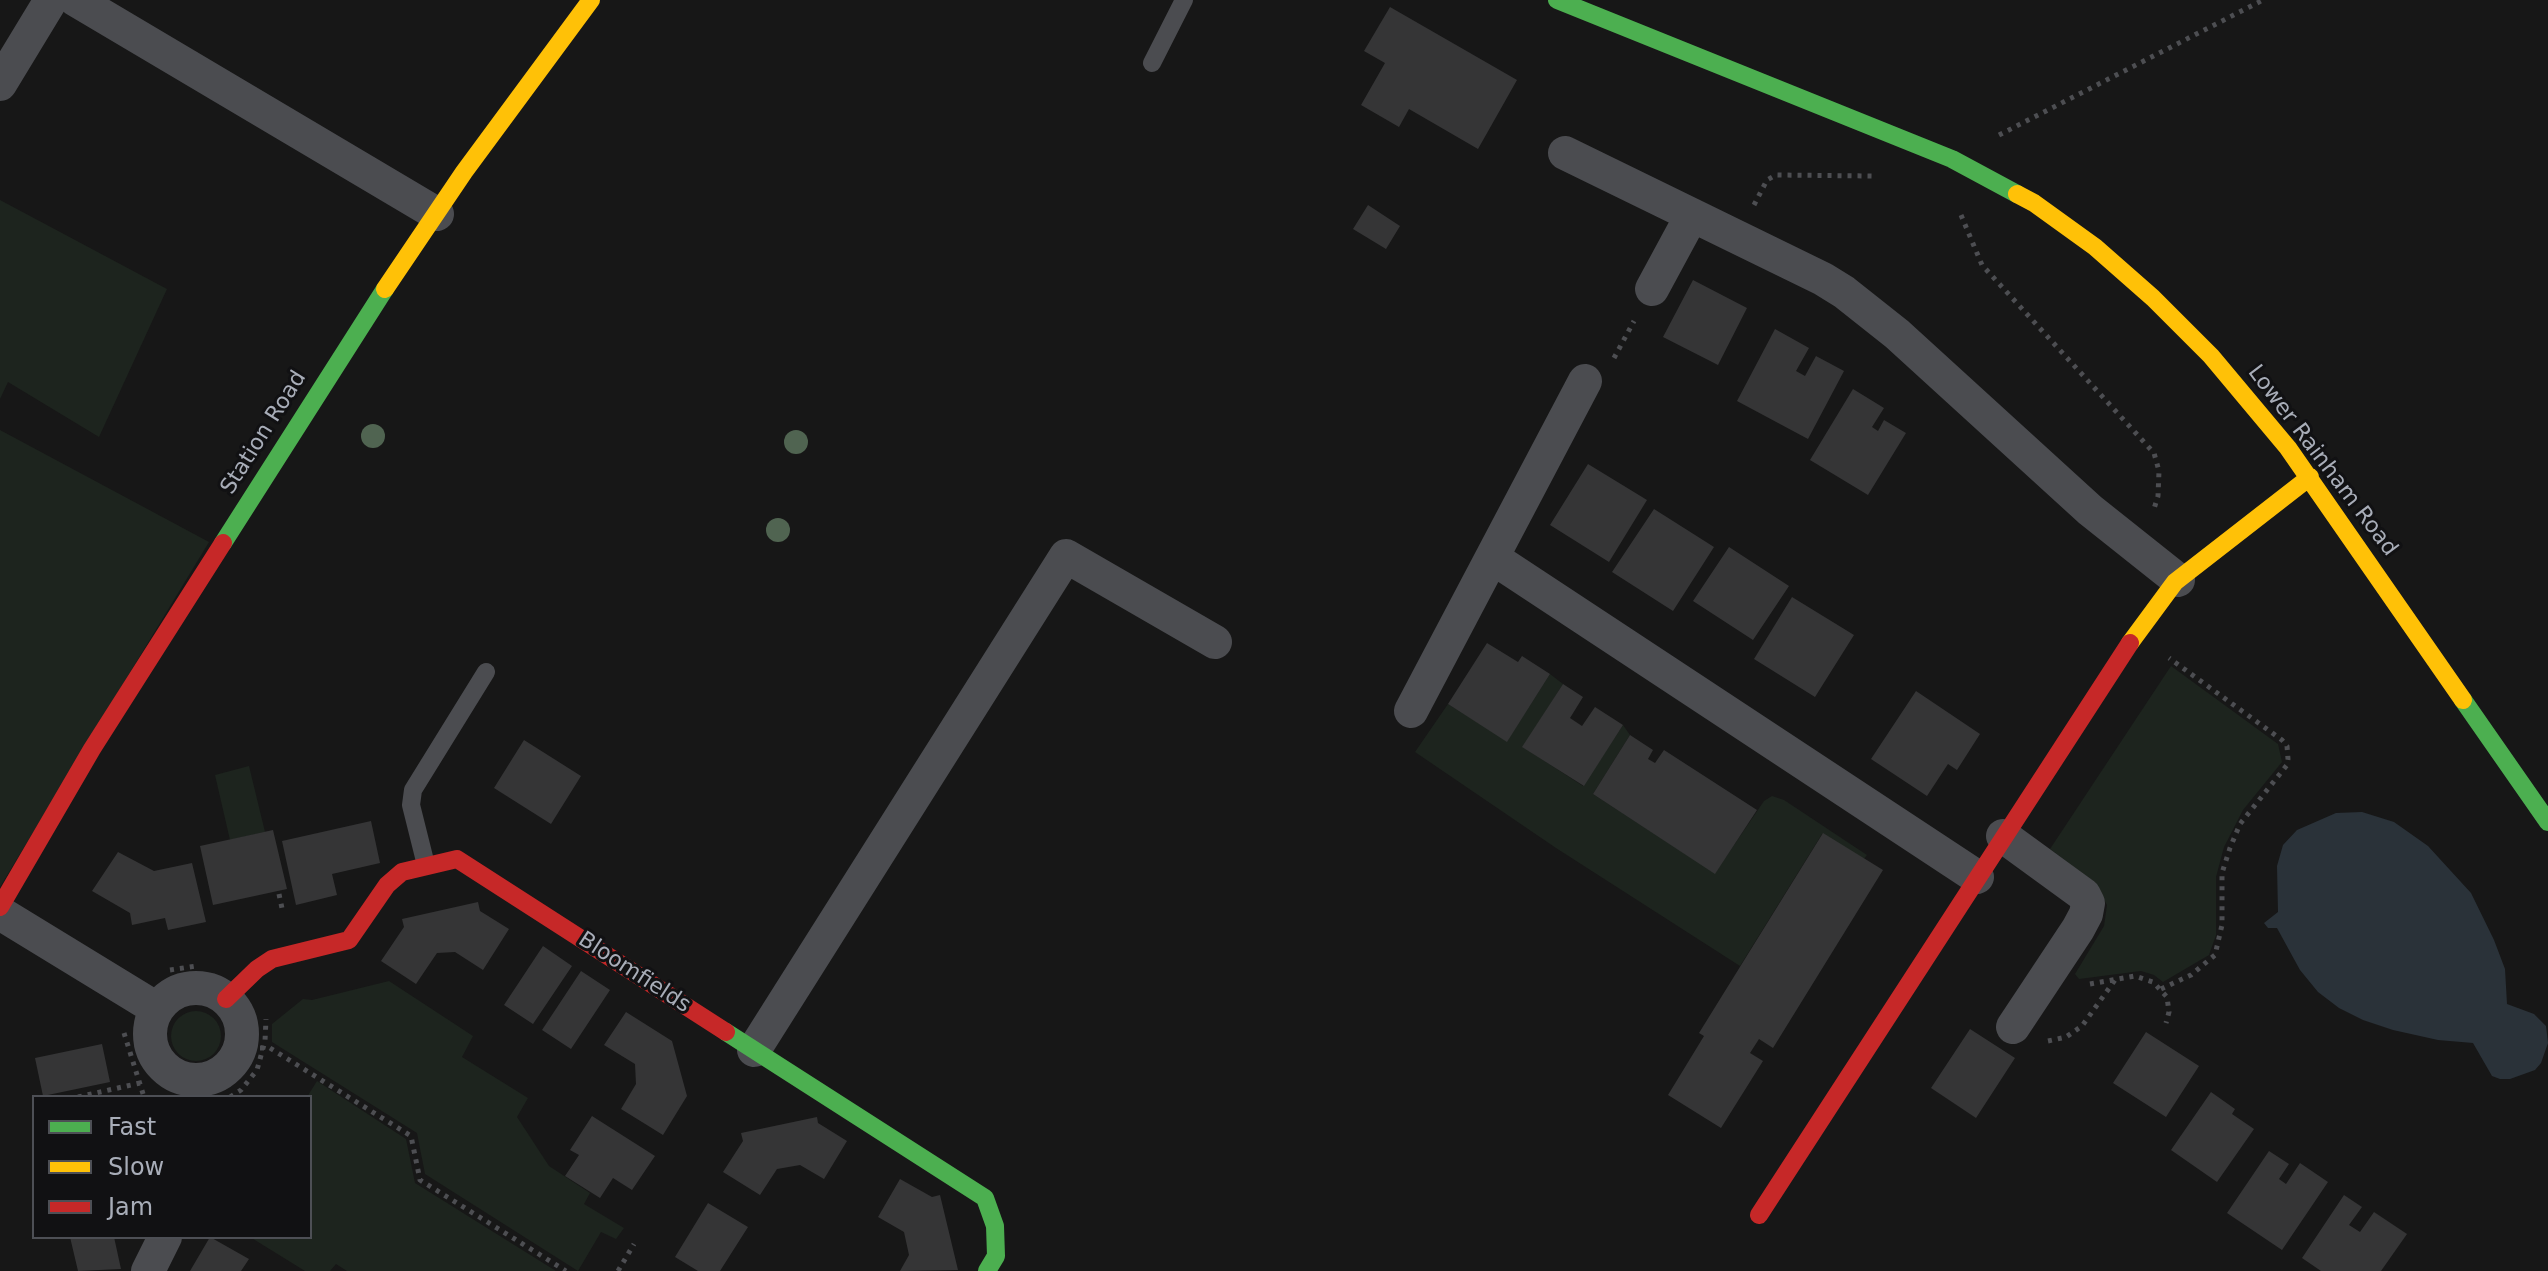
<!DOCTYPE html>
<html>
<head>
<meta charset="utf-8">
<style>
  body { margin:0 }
  #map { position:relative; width:2548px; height:1271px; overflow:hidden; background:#171717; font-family:"DejaVu Sans",sans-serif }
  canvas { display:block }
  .legend { position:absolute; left:32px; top:1095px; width:280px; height:144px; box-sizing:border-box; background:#111113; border:2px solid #4d4f55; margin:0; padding:10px 14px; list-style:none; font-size:24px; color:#a8adb8 }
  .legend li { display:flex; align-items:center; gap:16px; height:40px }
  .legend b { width:40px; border:2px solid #4d4f55 }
</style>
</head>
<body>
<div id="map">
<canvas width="2548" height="1271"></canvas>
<ul class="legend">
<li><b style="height:10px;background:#4caf50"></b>Fast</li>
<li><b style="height:10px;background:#ffc107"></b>Slow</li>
<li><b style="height:10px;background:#c62828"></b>Jam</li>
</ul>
</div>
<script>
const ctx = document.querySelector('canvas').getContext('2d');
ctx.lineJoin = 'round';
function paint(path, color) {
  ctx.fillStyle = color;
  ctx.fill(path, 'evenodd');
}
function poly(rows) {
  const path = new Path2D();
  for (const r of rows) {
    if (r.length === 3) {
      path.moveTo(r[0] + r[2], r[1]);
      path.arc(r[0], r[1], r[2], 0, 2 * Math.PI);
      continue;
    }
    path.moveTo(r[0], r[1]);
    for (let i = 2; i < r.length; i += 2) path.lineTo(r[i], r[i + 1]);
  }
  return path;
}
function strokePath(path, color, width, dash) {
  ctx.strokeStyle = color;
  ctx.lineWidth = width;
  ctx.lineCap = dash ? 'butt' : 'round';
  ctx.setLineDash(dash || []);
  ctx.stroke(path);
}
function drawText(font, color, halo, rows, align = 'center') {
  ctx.font = font + ' "DejaVu Sans",sans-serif';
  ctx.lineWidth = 6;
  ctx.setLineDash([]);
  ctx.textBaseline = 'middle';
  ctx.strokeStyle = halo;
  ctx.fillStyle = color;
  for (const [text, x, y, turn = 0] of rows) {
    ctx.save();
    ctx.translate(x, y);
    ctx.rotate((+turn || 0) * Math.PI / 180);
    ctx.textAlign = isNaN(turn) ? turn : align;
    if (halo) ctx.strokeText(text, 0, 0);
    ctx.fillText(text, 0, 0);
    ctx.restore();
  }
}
const green = poly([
  [0,200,167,289,99,437,8,382,0,399],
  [0,430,209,542,0,887],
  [2171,666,2278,744,2282,762,2243,810,2224,847,2216,877,2216,935,2209,955,2163,982,2154,975,2141,971,2079,979,2075,974,2104,926,2107,905,2094,882,2050,849],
  [1550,674,1563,684,1523,747,1583,786,1623,725,1630,735,1593,794,1715,873,1764,801,1772,796,1784,800,1867,855,1864,859,1822,834,1740,966,1556,848,1415,752,1448,704,1507,741],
  [249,766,265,832,230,840,215,775],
  [389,981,473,1036,462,1057,528,1098,517,1117,549,1166,590,1193,584,1204,624,1228,616,1239,601,1232,578,1271,425,1174,417,1133,272,1042,272,1024,303,999,312,1000],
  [196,1036,25],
  [317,1081,406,1139,415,1183,556,1271,347,1271,336,1264,330,1271,305,1271,250,1237,310,1237,310,1097,307,1097]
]);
const water = poly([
  [2362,812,2394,822,2428,846,2471,893,2494,940,2505,969,2507,1004,2534,1014,2546,1026,2548,1043,2541,1063,2535,1070,2510,1079,2500,1079,2492,1076,2473,1043,2438,1040,2393,1030,2363,1020,2339,1008,2318,992,2300,970,2277,928,2268,928,2264,923,2278,912,2277,866,2283,845,2297,830,2336,813]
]);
const building = poly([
  [1390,7,1517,80,1478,149,1409,109,1399,127,1361,105,1385,63,1364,51],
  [1368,205,1400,226,1386,249,1353,229],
  [1693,280,1747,308,1718,365,1663,337],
  [1775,329,1809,348,1796,371,1805,376,1816,356,1844,371,1808,439,1737,401],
  [1853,389,1884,408,1872,427,1878,431,1884,420,1906,433,1868,495,1810,460],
  [1588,464,1647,500,1609,562,1550,525],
  [1654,509,1714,547,1673,611,1612,572],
  [1729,547,1789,586,1753,640,1693,601],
  [1792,597,1854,635,1815,697,1754,659],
  [1487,643,1518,662,1522,656,1550,674,1507,742,1448,704],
  [1563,684,1583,697,1570,718,1582,726,1595,707,1623,725,1584,786,1522,747],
  [1916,691,1980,734,1957,770,1948,764,1927,796,1871,759],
  [1630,735,1653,750,1648,759,1655,763,1664,750,1757,810,1715,874,1593,794],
  [524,740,581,776,551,824,494,788],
  [371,821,380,863,332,874,337,895,296,905,282,841],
  [273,830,287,889,213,905,200,846],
  [1823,833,1883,870,1773,1048,1759,1039,1750,1053,1763,1061,1721,1128,1668,1095,1704,1036,1699,1033],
  [118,852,154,871,192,863,206,922,168,930,165,918,132,925,130,913,92,891],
  [478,902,480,911,509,929,483,970,455,952,437,953,416,984,381,961,404,927,402,919],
  [543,946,572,966,533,1024,504,1005],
  [581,971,610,990,571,1049,542,1030],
  [626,1012,672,1041,687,1096,663,1135,621,1109,636,1084,635,1064,604,1045],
  [1970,1029,2015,1058,1976,1118,1931,1088],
  [2146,1032,2199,1066,2166,1117,2113,1083],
  [102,1044,110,1082,43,1096,35,1058],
  [2211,1092,2235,1109,2232,1114,2254,1129,2217,1182,2171,1150],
  [592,1116,655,1156,632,1190,613,1178,600,1198,565,1176,579,1155,570,1150],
  [817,1117,818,1123,847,1141,824,1179,800,1165,777,1169,760,1195,723,1172,743,1141,741,1133],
  [2269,1151,2289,1164,2279,1179,2286,1184,2300,1163,2328,1182,2282,1250,2227,1213],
  [900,1179,932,1197,940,1195,958,1270,900,1271,909,1255,904,1232,878,1217],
  [2344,1195,2362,1207,2349,1225,2360,1232,2374,1212,2407,1234,2381,1271,2321,1271,2302,1258],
  [708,1203,748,1227,720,1271,698,1271,675,1257],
  [70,1237,114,1237,121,1269,78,1271],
  [210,1237,249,1259,241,1271,190,1271]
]);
const path = poly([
  [1999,135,2263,0],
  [1754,205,1767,180,1776,175,1872,176],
  [1961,215,1982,265,2154,453,2159,471,2158,496,2153,512],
  [1614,358,1634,321],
  [279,894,283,913],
  [170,970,196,966],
  [2090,984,2135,976,2153,982,2167,997,2169,1012,2166,1023],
  [2161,989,2191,975,2215,955,2222,925,2222,873,2230,848,2240,824,2287,765,2288,759,2287,746,2282,740,2169,658],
  [124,1033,144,1097],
  [2048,1041,2066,1037,2082,1026,2115,980],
  [240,1048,270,1048,411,1136,420,1180,566,1271],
  [78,1097,140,1083],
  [230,1097,241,1090,257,1070,265,1041,266,1019],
  [618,1271,634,1244]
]);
const lane = poly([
  [1152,63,1184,0],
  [426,865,411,805,413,790,486,672]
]);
const street = poly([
  [76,0,437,214],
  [0,84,51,0],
  [1565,153,1823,279,1844,292,1897,334,2090,510,2178,580],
  [1652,289,1692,215],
  [1493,558,1977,877],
  [1411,711,1585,381],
  [2003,836,2084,895,2088,903,2086,914,2078,929,2013,1027],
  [0,913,157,1009],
  [196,1034,46],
  [754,1050,1066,556,1215,642],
  [148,1271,165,1237]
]);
const fast = poly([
  [1557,0,1952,159,2017,194],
  [223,543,385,289],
  [2463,700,2548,822],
  [726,1032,985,1198,995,1226,996,1256,987,1271]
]);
const slow = poly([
  [2017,194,2034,203,2095,247,2153,298,2211,356,2288,448,2463,700],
  [385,289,464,172,591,0],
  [2130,643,2175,582,2310,477]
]);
const jam = poly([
  [0,907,92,749,223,543],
  [226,999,257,969,272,959,349,940,387,885,402,872,457,859,726,1032],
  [1759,1215,2130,643]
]);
const trees = [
  [373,436],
  [796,442],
  [778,530]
];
const streetNames = [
  ["Station Road",264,433,-58],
  ["Lower Rainham Road",2322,461,53],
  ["Bloomfields",634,973,33]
];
paint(green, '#1d241e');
paint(water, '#2a3239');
paint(building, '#353536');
strokePath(path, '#4d4e52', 5, [4, 6]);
strokePath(lane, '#4b4c50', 18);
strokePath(street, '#4b4c50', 34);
strokePath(fast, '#4caf50', 18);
strokePath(slow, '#ffc107', 18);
strokePath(jam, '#c62828', 18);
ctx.fillStyle = '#506451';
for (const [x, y] of trees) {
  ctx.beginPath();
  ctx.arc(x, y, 12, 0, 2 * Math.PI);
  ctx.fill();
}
drawText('22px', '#a8adb8', '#111113', streetNames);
</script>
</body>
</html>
